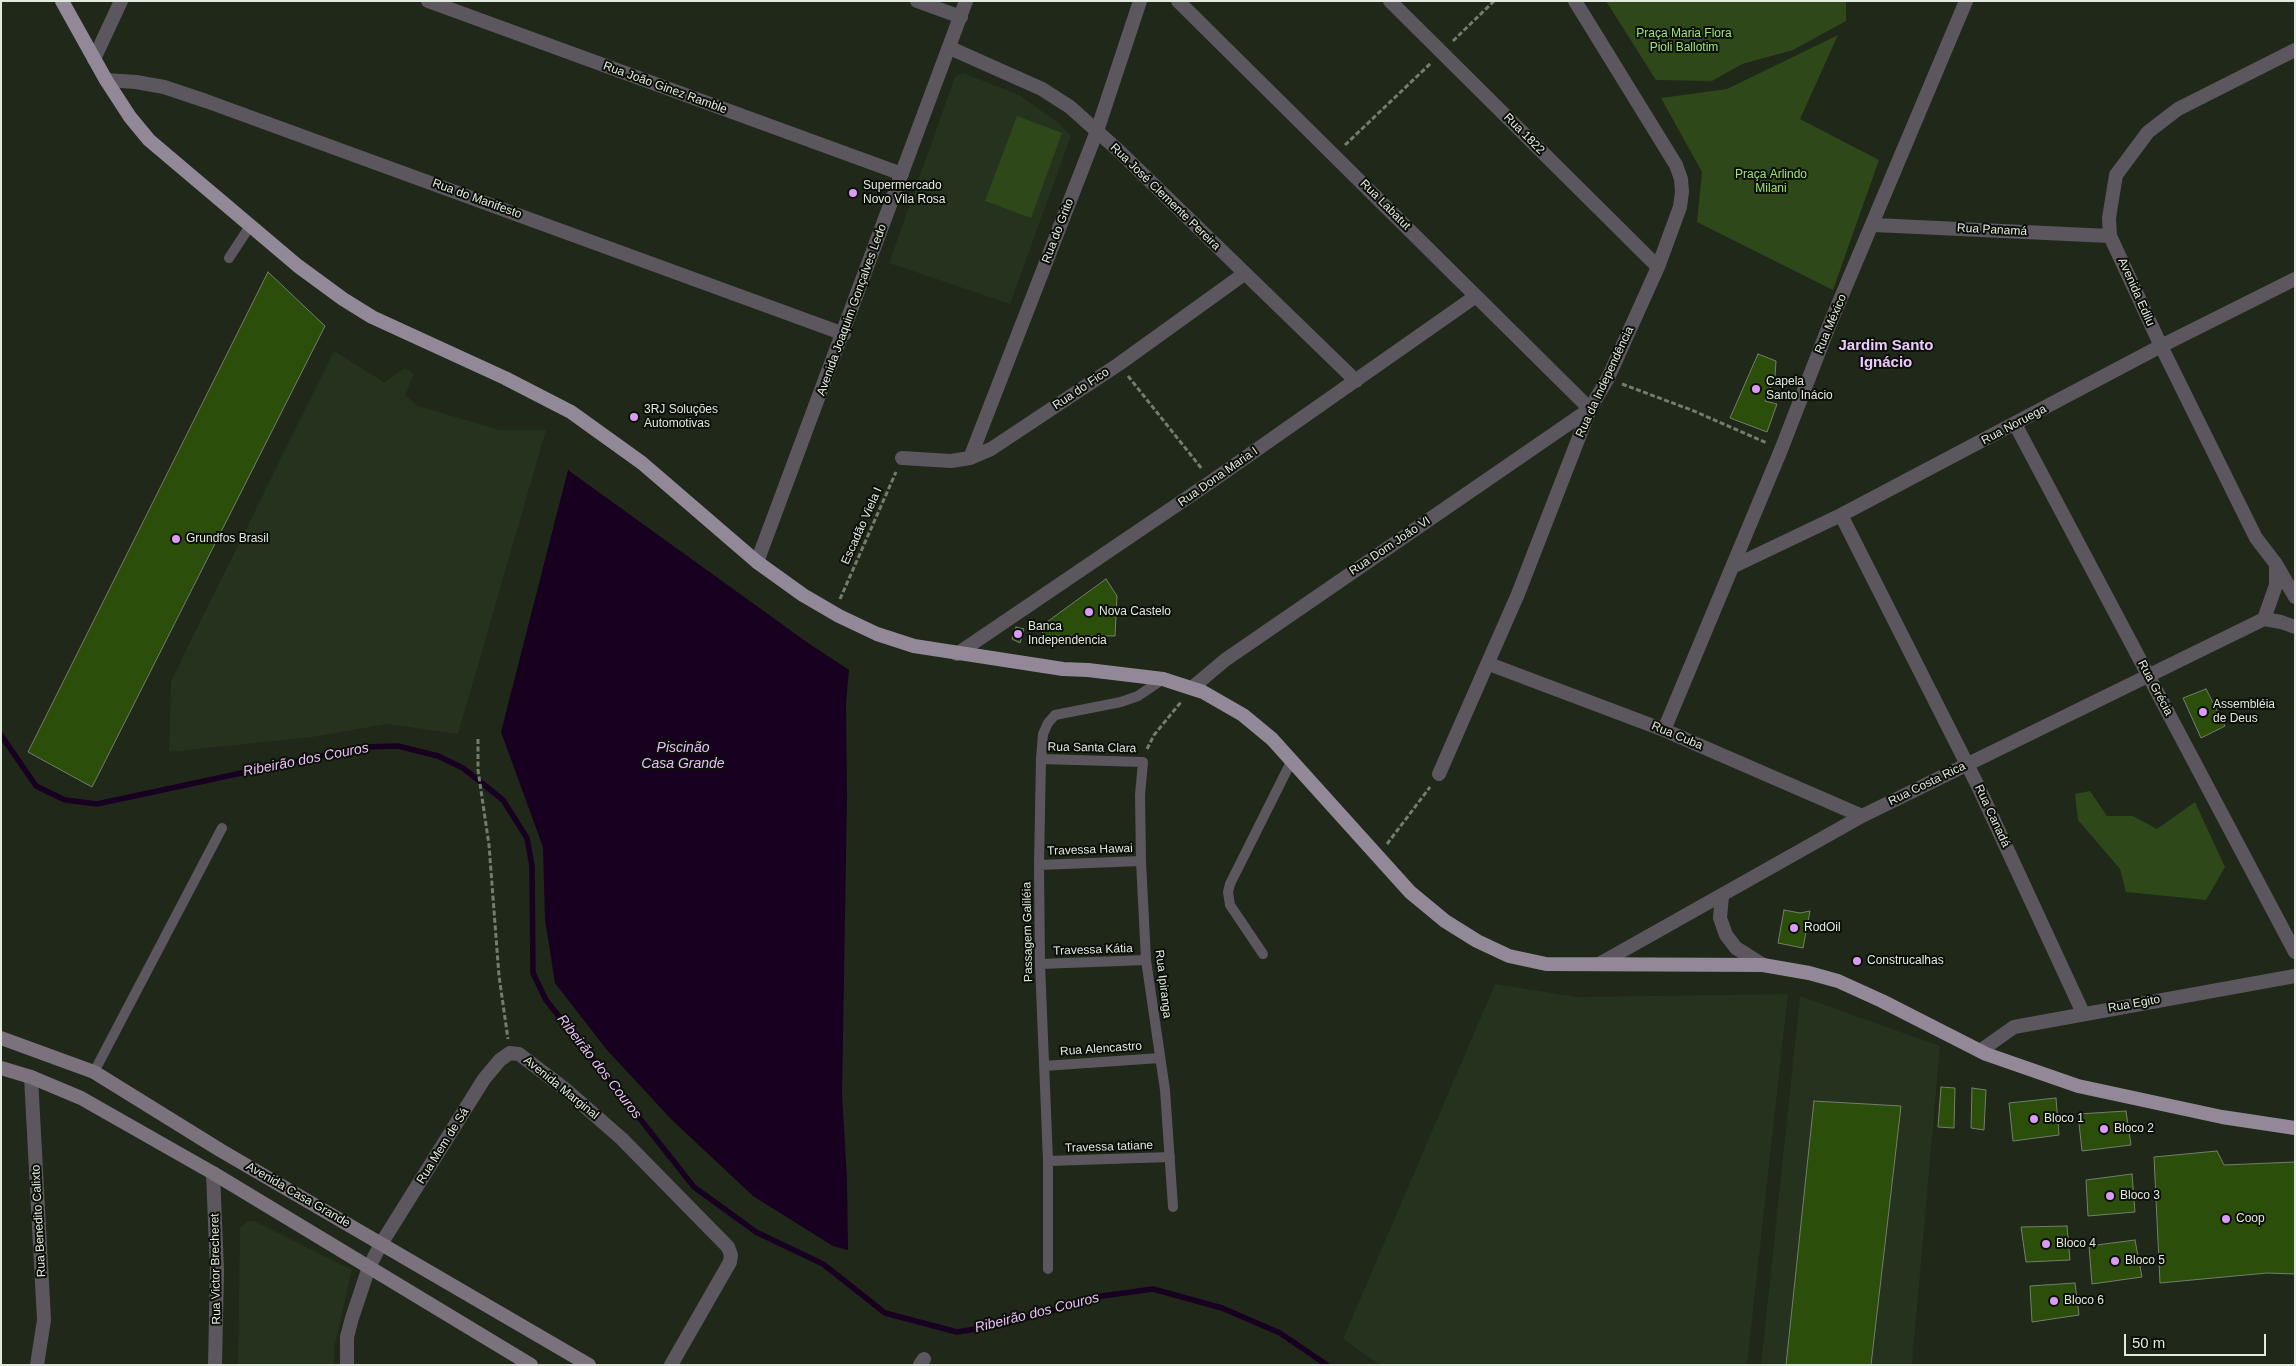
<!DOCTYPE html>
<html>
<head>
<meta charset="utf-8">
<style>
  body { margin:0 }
  #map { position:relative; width:2296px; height:1366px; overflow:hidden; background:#1f2819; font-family:Arial,sans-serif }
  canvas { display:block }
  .frame { position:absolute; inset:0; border:2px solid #e2e9df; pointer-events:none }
  .scale { position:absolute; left:2124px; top:1334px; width:142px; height:22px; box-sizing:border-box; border:2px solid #e2e9df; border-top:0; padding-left:6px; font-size:15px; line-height:18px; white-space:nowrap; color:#e2e9df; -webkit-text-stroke:4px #0c1009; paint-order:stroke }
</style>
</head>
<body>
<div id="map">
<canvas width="2296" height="1366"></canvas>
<div class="frame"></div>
<div class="scale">50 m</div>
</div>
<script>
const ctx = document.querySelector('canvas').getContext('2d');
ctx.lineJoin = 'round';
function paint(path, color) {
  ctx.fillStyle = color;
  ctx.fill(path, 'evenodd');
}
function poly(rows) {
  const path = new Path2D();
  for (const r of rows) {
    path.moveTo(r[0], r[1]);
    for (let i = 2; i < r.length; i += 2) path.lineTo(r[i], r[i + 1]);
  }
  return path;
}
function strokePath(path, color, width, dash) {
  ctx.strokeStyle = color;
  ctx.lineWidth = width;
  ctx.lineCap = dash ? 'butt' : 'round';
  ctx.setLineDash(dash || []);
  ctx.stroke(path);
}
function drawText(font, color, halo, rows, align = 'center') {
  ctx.font = font + ' Arial,sans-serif';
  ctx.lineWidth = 4;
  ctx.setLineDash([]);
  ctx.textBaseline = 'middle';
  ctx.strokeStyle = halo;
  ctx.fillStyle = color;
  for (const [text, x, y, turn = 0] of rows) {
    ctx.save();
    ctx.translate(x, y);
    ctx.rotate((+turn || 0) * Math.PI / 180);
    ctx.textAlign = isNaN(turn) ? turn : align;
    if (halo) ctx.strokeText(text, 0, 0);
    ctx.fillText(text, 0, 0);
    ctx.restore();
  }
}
const built = poly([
  [963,73,1019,95,1060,124,1071,136,1010,304,889,263,955,77],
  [334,351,384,382,405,368,414,374,405,395,418,406,500,430,546,430,458,734,387,724,312,737,169,752,171,681],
  [1495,984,1577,997,1788,994,1747,1365,1380,1365,1343,1339],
  [1800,996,1940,1046,1912,1365,1761,1365],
  [248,1221,254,1221,352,1270,334,1348,334,1365,238,1365,240,1228]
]);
const green = poly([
  [1606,1,1846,1,1846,21,1793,50,1742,64,1712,81,1656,80],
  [1838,35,1800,119,1879,160,1833,290,1697,222,1702,172,1661,98,1727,89],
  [1017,116,1062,133,1031,218,985,201],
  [2090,791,2107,816,2133,816,2157,829,2195,802,2225,867,2206,900,2126,892,2120,869,2078,820,2075,794]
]);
const water = poly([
  [568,470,808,643,849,670,846,702,847,796,842,1095,847,1179,848,1250,833,1246,753,1196,671,1119,607,1050,555,983,545,919,543,847,501,732]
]);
const stream = poly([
  [1,735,36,786,65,800,97,804,363,747,398,746,438,756,463,768,503,800,527,838,532,866,533,973,546,1000,694,1187,756,1232,823,1264,885,1313,957,1332,1002,1325,1102,1296,1153,1289,1222,1308,1280,1333,1327,1365]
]);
const building = poly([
  [268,272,325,326,92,787,28,752,268,272],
  [1758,354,1776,361,1775,377,1765,401,1777,404,1767,432,1730,418,1758,354],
  [1106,579,1117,596,1115,636,1044,636,1040,627,1106,579],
  [1016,627,1024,629,1020,643,1012,639,1016,627],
  [2206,689,2225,726,2201,738,2183,698,2206,689],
  [1784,910,1800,913,1810,911,1803,948,1778,943,1784,910],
  [1941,1087,1955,1088,1954,1128,1938,1127,1941,1087],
  [1972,1088,1986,1090,1984,1130,1971,1128,1972,1088],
  [2056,1098,2059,1135,2013,1141,2009,1103,2056,1098],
  [1814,1101,1901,1106,1871,1365,1786,1365,1814,1101],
  [2126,1111,2131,1145,2082,1151,2078,1114,2126,1111],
  [2217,1151,2224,1165,2295,1162,2295,1274,2267,1273,2160,1283,2154,1157,2217,1151],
  [2132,1174,2135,1212,2088,1216,2086,1180,2132,1174],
  [2067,1226,2070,1260,2026,1262,2021,1227,2067,1226],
  [2135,1240,2142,1277,2092,1284,2089,1246,2135,1240],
  [2075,1283,2079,1315,2032,1322,2030,1286,2075,1283]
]);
const path = poly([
  [1453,41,1494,1],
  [1345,145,1431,63],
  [1128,376,1202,469],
  [1622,384,1694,411,1767,443],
  [840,599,896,472],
  [478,739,478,770,489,845,499,976,508,1039],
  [1147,749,1154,735,1181,702],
  [1387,844,1430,787]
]);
const service = poly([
  [229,258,250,226],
  [1041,759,1143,762,1140,795,1141,861,1146,960,1165,1090,1173,1207],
  [1039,865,1141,861],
  [1263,954,1230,905,1228,892,1230,884,1292,760],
  [1040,964,1146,960],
  [1044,1066,1160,1058],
  [94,1072,222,828],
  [1048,1161,1170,1157],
  [1048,1269,1048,1161,1040,964,1039,865,1041,759,1043,734,1048,723,1055,715,1121,702,1138,696,1163,679]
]);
const minor = poly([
  [428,1,902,174],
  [917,1,961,17],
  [1178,1,1590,409,1225,660,1193,687],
  [1390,1,1658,267],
  [950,48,1042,89,1070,107,1119,151,1356,381],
  [2295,50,2178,109,2148,132,2116,175,2109,218,2110,236,2161,346,2256,538,2276,564,2295,597],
  [94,59,121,1],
  [106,80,136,82,164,87,206,101,844,334],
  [1874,225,2110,236],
  [2015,424,2295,952],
  [902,458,951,461,970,458,991,449,1119,364,1244,274],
  [970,458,1097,131,1140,1],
  [1841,515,1977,784,2083,1013],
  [757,562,966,1],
  [1732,567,1841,515,2161,346,2295,279],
  [2264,619,2276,585,2276,565],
  [957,654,1212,481,1476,296],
  [1489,664,1664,730,1862,816],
  [1664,730,1781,450,1829,326,1966,1],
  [1439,774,1518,594,1590,409,1608,378,1658,267,1680,207,1682,192,1681,179,1676,165,1575,1],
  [1722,896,1720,918,1726,935,1736,948,1763,965],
  [1599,964,1862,816,2264,619,2281,622,2295,627],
  [1980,1051,2014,1027,2295,976],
  [31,1077,44,1320,37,1365],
  [213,1173,217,1271,215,1365],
  [347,1365,347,1337,352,1318,369,1267,381,1244,484,1079,500,1060,510,1053,519,1054,565,1089,622,1139,728,1247,731,1255,730,1262,671,1365],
  [920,1365,924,1359]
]);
const secondary = poly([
  [1,1038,94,1072,220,1150,589,1365],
  [1,1068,31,1077,81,1098,213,1173,531,1365]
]);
const primary = poly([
  [62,1,106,80,130,117,149,140,298,266,343,299,372,317,505,378,571,412,642,463,757,562,803,595,839,616,877,634,914,646,1063,669,1088,670,1163,679,1203,692,1243,715,1272,739,1410,892,1445,921,1477,941,1509,956,1546,964,1763,965,1809,973,1838,981,1882,1001,1986,1054,2078,1086,2222,1117,2295,1128]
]);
const markers = [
  [853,193,5,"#db9af6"],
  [1756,389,5,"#db9af6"],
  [634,417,5,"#db9af6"],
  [176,539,5,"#db9af6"],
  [1089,612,5,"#db9af6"],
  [1018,634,5,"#db9af6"],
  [2203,712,5,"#db9af6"],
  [1794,928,5,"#db9af6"],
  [1857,961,5,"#db9af6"],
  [2034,1119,5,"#db9af6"],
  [2104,1129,5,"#db9af6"],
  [2110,1196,5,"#db9af6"],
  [2226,1219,5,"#db9af6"],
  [2046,1244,5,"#db9af6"],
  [2115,1261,5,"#db9af6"],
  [2054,1301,5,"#db9af6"]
];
const parkNames = [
  ["Praça Maria Flora",1684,34],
  ["Pioli Ballotim",1684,48],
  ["Praça Arlindo",1771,175],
  ["Milani",1771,189]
];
const streetNames = [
  ["Rua João Ginez Ramble",665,88,20],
  ["Rua 1822",1524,134,45],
  ["Rua José Clemente Pereira",1165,197,44],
  ["Rua do Manifesto",477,199,20],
  ["Rua Labatut",1385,205,45],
  ["Rua Panamá",1992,230,3],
  ["Rua do Grito",1058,231,-69],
  ["Avenida Edilu",2136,292,66],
  ["Avenida Joaquim Gonçalves Ledo",852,310,-70],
  ["Rua México",1831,324,-67],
  ["Rua da Independência",1605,382,-65],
  ["Rua do Fico",1081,389,-34],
  ["Rua Noruega",2014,425,-28],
  ["Rua Dona Maria I",1218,477,-35],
  ["Escadão Viela I",862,526,-66],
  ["Rua Dom João VI",1390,546,-34],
  ["Rua Grécia",2155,688,62],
  ["Rua Cuba",1677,736,23],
  ["Rua Santa Clara",1092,748,1],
  ["Rua Costa Rica",1927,784,-26],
  ["Rua Canadá",1992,816,65],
  ["Travessa Hawai",1090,850,-2],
  ["Passagem Galiléia",1028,932,-91],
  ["Travessa Kátia",1093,950,-2],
  ["Rua Ipiranga",1163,984,83],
  ["Rua Egito",2134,1004,-10],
  ["Rua Alencastro",1101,1049,-4],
  ["Avenida Marginal",561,1088,39],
  ["Rua Mem de Sá",443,1146,-58],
  ["Travessa tatiane",1109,1147,-2],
  ["Avenida Casa Grande",298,1195,30],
  ["Rua Benedito Calixto",39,1221,-93],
  ["Rua Victor Brecheret",216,1269,-91]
];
const poiNames = [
  ["Supermercado",863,186],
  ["Novo Vila Rosa",863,200],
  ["Capela",1766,382],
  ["Santo Inácio",1766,396],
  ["3RJ Soluções",644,410],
  ["Automotivas",644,424],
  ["Grundfos Brasil",186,539],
  ["Nova Castelo",1099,612],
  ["Banca",1028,627],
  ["Independencia",1028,641],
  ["Assembléia",2213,705],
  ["de Deus",2213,719],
  ["RodOil",1804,928],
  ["Construcalhas",1867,961],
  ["Bloco 1",2044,1119],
  ["Bloco 2",2114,1129],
  ["Bloco 3",2120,1196],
  ["Coop",2236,1219],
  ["Bloco 4",2056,1244],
  ["Bloco 5",2125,1261],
  ["Bloco 6",2064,1301]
];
const waterNames = [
  ["Piscinão",683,748],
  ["Casa Grande",683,764],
  ["Ribeirão dos Couros",306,760,-11],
  ["Ribeirão dos Couros",599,1067,52],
  ["Ribeirão dos Couros",1037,1313,-14]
];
const quarterNames = [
  ["Jardim Santo",1886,346],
  ["Ignácio",1886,363]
];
paint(built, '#25321d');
paint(green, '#2e4819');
paint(water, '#170020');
strokePath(stream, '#170020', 5.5);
paint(building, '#2c4e0b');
strokePath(building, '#737e6c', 1);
strokePath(path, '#747c6f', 3, [5, 2.5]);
strokePath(service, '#5c575e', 10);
strokePath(minor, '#5c575e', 14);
strokePath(secondary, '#7b727e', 14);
strokePath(primary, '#928897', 14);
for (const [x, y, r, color] of markers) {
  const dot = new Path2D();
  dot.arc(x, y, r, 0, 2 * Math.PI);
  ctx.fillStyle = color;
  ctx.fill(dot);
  strokePath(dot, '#0c1009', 2);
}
drawText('12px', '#a2e073', '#0c1009', parkNames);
drawText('12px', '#e2e9df', '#0c1009', streetNames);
drawText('12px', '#e2e9df', '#0c1009', poiNames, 'left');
drawText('italic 14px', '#e9bffb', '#0c1009', waterNames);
drawText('bold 15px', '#edc9fd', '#0c1009', quarterNames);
</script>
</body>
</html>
